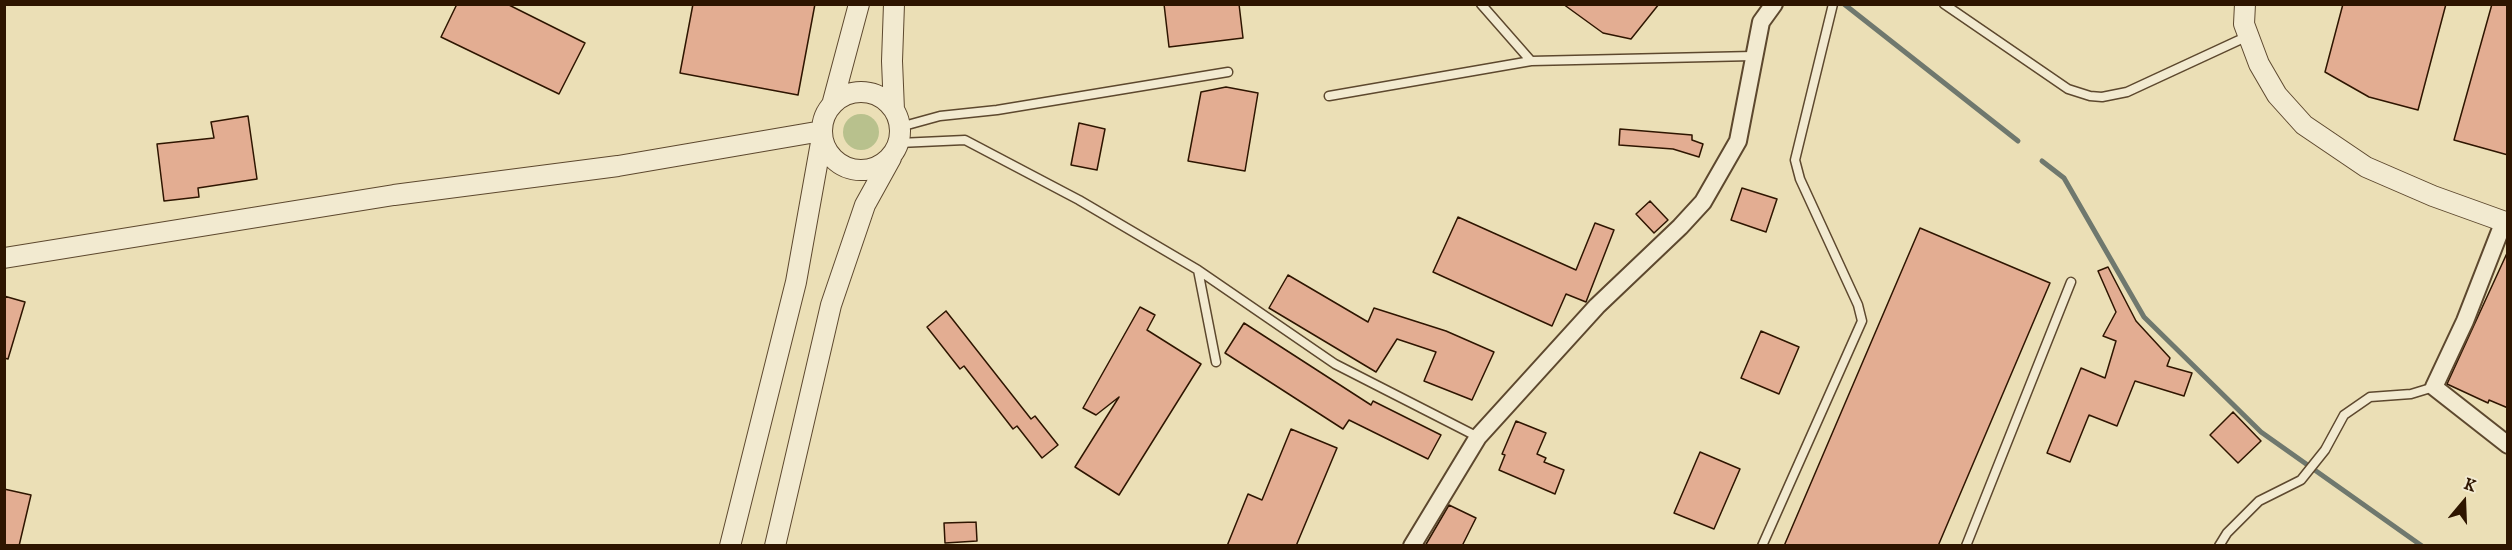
<!DOCTYPE html>
<html>
<head>
<meta charset="utf-8">
<style>
  body { margin:0 }
  #map { position:relative; width:2512px; height:550px; overflow:hidden; background:#ebdfb6; font-family:"IM FELL DW Pica",serif }
  canvas { display:block }
  .frame { position:absolute; inset:0; border:6px solid #2e1500; pointer-events:none }
  .north { position:absolute; left:2434px; top:472px; width:60px; height:60px; -webkit-text-stroke:4px #f2ead0; paint-order:stroke; rotate:19deg; font-size:16px; font-weight:700; line-height:24px; text-align:center; color:#2e1500 }
  .north::after { content:''; display:block; margin:auto; width:21px; height:27px; background:#2e1500; clip-path:polygon(50% 0,100% 100%,50% 72%,0 100%) }
</style>
</head>
<body>
<div id="map">
<canvas width="2512" height="550"></canvas>
<div class="frame"></div>
<div class="north">K</div>
</div>
<script>
const ctx = document.querySelector('canvas').getContext('2d');
ctx.lineJoin = 'round';
function paint(path, color) {
  ctx.fillStyle = color;
  ctx.fill(path, 'evenodd');
}
function poly(rows) {
  const path = new Path2D();
  for (const r of rows) {
    if (r.length === 3) {
      path.moveTo(r[0] + r[2], r[1]);
      path.arc(r[0], r[1], r[2], 0, 2 * Math.PI);
      continue;
    }
    path.moveTo(r[0], r[1]);
    for (let i = 2; i < r.length; i += 2) path.lineTo(r[i], r[i + 1]);
  }
  return path;
}
function strokePath(path, color, width, dash) {
  ctx.strokeStyle = color;
  ctx.lineWidth = width;
  ctx.lineCap = dash ? 'butt' : 'round';
  ctx.setLineDash(dash || []);
  ctx.stroke(path);
}
const green = poly([
  [861,132,18]
]);
const stream = poly([
  [1844,4,2018,141],
  [2042,161,2064,178,2144,317,2261,432,2422,546]
]);
const building = poly([
  [457,4,507,4,585,43,559,94,441,37,457,4],
  [693,4,815,4,798,95,680,73,693,4],
  [1164,4,1239,4,1243,38,1169,47,1164,4],
  [1563,4,1659,4,1631,39,1603,33,1563,4],
  [2343,4,2446,4,2418,110,2369,97,2325,72,2343,4],
  [2492,4,2508,4,2508,155,2454,140,2492,4],
  [1226,87,1258,93,1245,171,1188,161,1201,92,1226,87],
  [248,116,257,179,198,188,199,197,164,201,157,144,214,138,211,122,248,116],
  [1079,123,1105,129,1097,170,1071,165,1079,123],
  [1620,129,1692,135,1692,140,1703,144,1699,157,1673,149,1619,145,1620,129],
  [1742,188,1777,199,1766,232,1731,220,1742,188],
  [1650,201,1668,220,1654,233,1636,214,1650,201],
  [1458,217,1576,270,1595,223,1614,230,1586,302,1566,294,1552,326,1433,272,1458,217],
  [1920,228,2050,283,1938,546,1784,546,1920,228],
  [2508,251,2508,408,2489,400,2488,403,2447,384,2508,251],
  [2108,267,2136,321,2170,358,2167,366,2192,373,2184,396,2135,381,2117,426,2089,415,2070,462,2047,453,2081,368,2105,378,2116,341,2103,336,2116,312,2098,271,2108,267],
  [1288,275,1368,322,1374,308,1446,331,1494,352,1472,400,1424,381,1436,352,1397,339,1376,372,1269,308,1288,275],
  [4,296,25,302,8,359,4,358,4,296],
  [1140,307,1155,315,1147,330,1201,364,1119,495,1075,467,1119,397,1096,415,1083,408,1140,307],
  [946,311,1031,419,1035,416,1058,445,1042,458,1017,426,1013,429,964,366,960,369,927,327,946,311],
  [1244,323,1371,405,1373,401,1441,435,1428,459,1349,420,1343,429,1225,353,1244,323],
  [1761,331,1799,347,1779,394,1741,378,1761,331],
  [2233,412,2261,441,2238,463,2210,435,2233,412],
  [1516,421,1546,433,1537,454,1546,458,1544,462,1564,470,1555,494,1499,470,1505,455,1502,454,1516,421],
  [1291,429,1337,448,1296,546,1227,546,1248,494,1262,500,1291,429],
  [1700,452,1740,469,1714,529,1674,513,1700,452],
  [4,489,31,495,19,546,4,546,4,489],
  [1449,505,1476,518,1462,546,1425,546,1449,505],
  [976,522,977,541,945,543,944,523,976,522]
]);
const service = poly([
  [1481,4,1531,61,1753,56],
  [1944,4,2068,89,2090,96,2102,97,2127,92,2248,36],
  [1329,96,1531,61],
  [900,127,940,116,997,110,1228,72],
  [899,143,965,140,1079,200,1198,270,1216,362],
  [1198,270,1335,364,1478,437],
  [1762,546,1862,321,1858,305,1800,179,1795,160,1833,4],
  [1966,546,2071,282],
  [2219,546,2227,533,2259,501,2301,480,2325,450,2344,415,2370,397,2411,394,2434,387]
]);
const minor = poly([
  [2504,221,2465,321,2434,387,2508,445],
  [1412,546,1478,437,1597,306,1680,227,1703,202,1738,141,1761,22,1774,4]
]);
const tertiary = poly([
  [2245,4,2244,24,2259,64,2277,95,2304,125,2366,167,2433,196,2508,223],
  [861,131,39],
  [832,105,859,4],
  [894,110,892,61,894,4],
  [4,258,394,195,618,166,822,131],
  [730,546,796,282,822,137],
  [775,546,831,305,865,205,891,158]
]);
paint(green, '#b8c18d');
strokePath(stream, '#6f786e', 5);
paint(building, '#e3ad92');
strokePath(building, '#2e1500', 1.5);
strokePath(service, '#5d482e', 11);
strokePath(minor, '#5d482e', 20);
strokePath(tertiary, '#5d482e', 22);
strokePath(service, '#f2ead0', 8);
strokePath(minor, '#f2ead0', 16);
strokePath(tertiary, '#f2ead0', 20);
</script>
</body>
</html>
